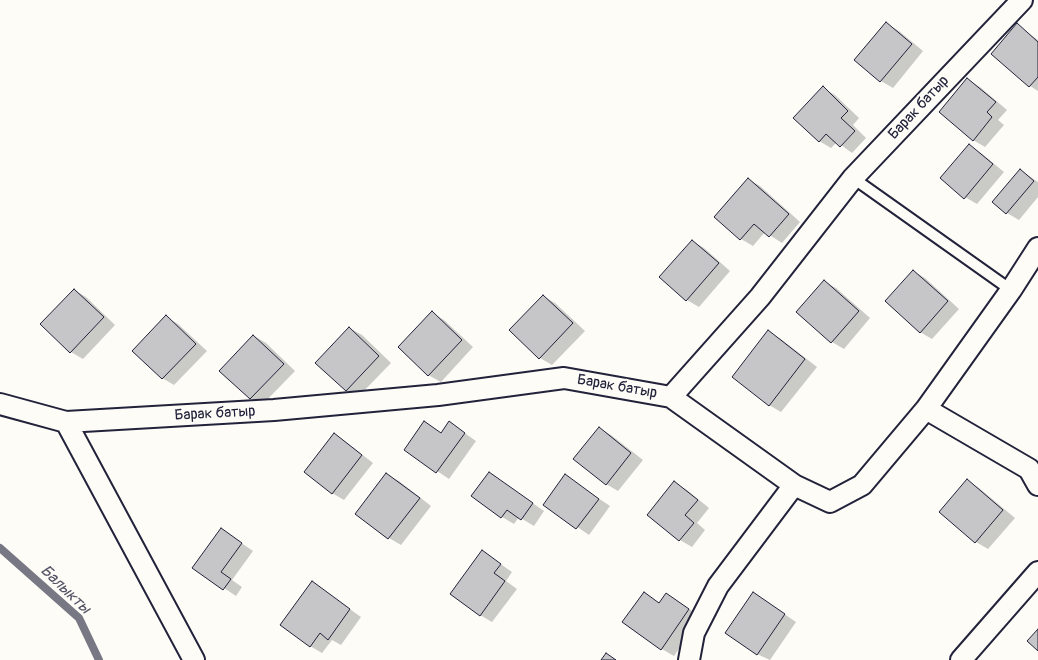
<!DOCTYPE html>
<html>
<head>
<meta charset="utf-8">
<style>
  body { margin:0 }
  canvas { display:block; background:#fdfcf7 }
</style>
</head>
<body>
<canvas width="1038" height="660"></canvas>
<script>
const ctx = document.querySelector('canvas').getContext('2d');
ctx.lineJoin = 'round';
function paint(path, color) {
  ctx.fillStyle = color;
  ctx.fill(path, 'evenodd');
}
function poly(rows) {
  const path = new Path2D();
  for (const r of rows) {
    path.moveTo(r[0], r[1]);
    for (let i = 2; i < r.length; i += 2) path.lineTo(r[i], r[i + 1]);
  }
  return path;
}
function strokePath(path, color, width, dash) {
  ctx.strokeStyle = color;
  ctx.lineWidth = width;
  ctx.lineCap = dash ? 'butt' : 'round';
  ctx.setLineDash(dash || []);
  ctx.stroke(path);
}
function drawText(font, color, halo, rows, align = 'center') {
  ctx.font = font + ' Pangolin,sans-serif';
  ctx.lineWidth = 4;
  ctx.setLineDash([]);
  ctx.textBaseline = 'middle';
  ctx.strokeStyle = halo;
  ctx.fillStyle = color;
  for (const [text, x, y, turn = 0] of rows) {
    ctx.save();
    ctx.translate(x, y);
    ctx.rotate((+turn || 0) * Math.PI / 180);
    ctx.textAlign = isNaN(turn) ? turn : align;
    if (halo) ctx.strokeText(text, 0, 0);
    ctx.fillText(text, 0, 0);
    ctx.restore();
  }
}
const shadow = poly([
  [887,24,899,31,923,51,893,88,881,81],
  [1017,25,1038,40,1038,91,1030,86,993,54],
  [968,80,980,87,1007,110,998,120,1004,125,985,147,973,140],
  [823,88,835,95,859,118,853,125,866,138,852,153,837,142,831,148,819,141],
  [969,146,981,153,1004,172,977,204,965,197],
  [1020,170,1038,182,1038,197,1019,220,1007,213,994,202],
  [748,179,760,186,800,222,782,243,765,232,753,246,741,239],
  [692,241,704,248,730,271,699,307,687,300,661,277],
  [913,271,925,278,959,309,932,339,920,332],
  [824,281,836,288,870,318,844,349,832,342],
  [74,290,86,297,115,325,83,359,71,352,42,324],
  [543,296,555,303,585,331,552,365,540,358],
  [432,313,444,320,473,347,441,382,428,375],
  [166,317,178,324,207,351,174,385,162,378],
  [349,328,362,335,391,363,358,397,346,390],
  [769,332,781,339,817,367,781,412,769,405],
  [254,336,266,343,295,371,262,405,250,398],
  [425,423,442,434,450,423,476,441,449,479,406,450],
  [599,428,611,435,643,460,618,491,606,484],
  [334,435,346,442,373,463,344,500,332,493],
  [489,473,544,511,534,526,519,517,514,524,502,517],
  [387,475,399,481,431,506,401,545,389,538],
  [565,476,610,506,589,535,544,504],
  [967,481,979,488,1015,518,988,549,976,542,940,512],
  [675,483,687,490,709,508,697,523,705,530,692,547,680,540,649,514],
  [221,529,253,551,232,580,242,587,236,596,194,568],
  [483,552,512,572,506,581,517,589,492,622,480,615],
  [313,583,361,617,341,645,332,640,322,653,310,646],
  [644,594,661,604,679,602,701,617,674,656,662,649],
  [765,601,796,622,770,660,757,654]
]);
const stream = poly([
  [0,548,79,618,99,660]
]);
const building = poly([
  [886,22,912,44,880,82,854,60,886,22],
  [1017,23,1038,42,1038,77,1029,87,991,54,1017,23],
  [967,78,996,102,987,112,992,117,973,141,939,112,967,78],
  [823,86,848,111,841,118,855,131,840,147,826,134,819,142,793,118,823,86],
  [969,144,993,164,964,199,940,178,969,144],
  [1020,169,1034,181,1006,214,992,202,1020,169],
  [748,178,789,214,769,237,754,224,740,240,714,217,748,178],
  [692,240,719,263,686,301,659,277,692,240],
  [913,270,948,301,920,333,885,301,913,270],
  [824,280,859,311,831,343,796,312,824,280],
  [74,289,104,317,70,353,40,324,74,289],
  [543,295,573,323,539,359,509,330,543,295],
  [432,311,462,340,428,376,398,347,432,311],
  [166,315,196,344,162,379,132,351,166,315],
  [349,327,379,356,346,391,315,363,349,327],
  [768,330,805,359,769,406,732,377,768,330],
  [253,335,284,364,250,399,219,371,253,335],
  [424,421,441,433,449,421,465,433,436,473,404,450,424,421],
  [599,427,631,453,606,485,573,459,599,427],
  [334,433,362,455,332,494,304,472,334,433],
  [489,472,533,503,521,520,507,510,501,518,471,496,489,472],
  [386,473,420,498,388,539,355,514,386,473],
  [565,474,599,499,576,529,543,505,565,474],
  [967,479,1003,510,975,543,939,512,967,479],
  [674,481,698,500,685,515,694,523,679,541,647,515,674,481],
  [221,528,242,543,221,572,231,579,223,590,192,568,221,528],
  [482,550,501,564,494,573,505,581,480,616,450,594,482,550],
  [312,581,350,609,328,640,320,633,310,647,280,625,312,581],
  [644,592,659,603,666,593,689,609,661,650,622,622,644,592],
  [753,592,785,614,757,655,725,633,753,592],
  [1038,629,1038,651,1027,641,1038,629],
  [606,653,616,660,601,660,606,653]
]);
const service = poly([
  [853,178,1011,290]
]);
const minor = poly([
  [671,397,794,485,830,502,862,485,926,409,1029,469,1038,485],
  [0,404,66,422,274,410,438,395,564,378,671,397,760,297,853,178,1022,0],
  [926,409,1011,290,1038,248],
  [66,422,194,660],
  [689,660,694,633,718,586,794,485],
  [961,660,1038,572]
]);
const streetNames = [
  ["Барак батыр",919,108,-47],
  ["Барак батыр",617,387,10],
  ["Барак батыр",215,414,-3]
];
const waterNames = [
  ["Балыкты",65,590,44]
];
paint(shadow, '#0003');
strokePath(stream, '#787885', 8);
paint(building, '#c6c6c8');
strokePath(building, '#22223b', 1);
strokePath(service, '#22223b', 14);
strokePath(minor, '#22223b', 24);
strokePath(service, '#fdfcf7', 10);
strokePath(minor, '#fdfcf7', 20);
drawText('15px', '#22223b', '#fdfcf7', streetNames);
drawText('italic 16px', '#545466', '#fdfcf7', waterNames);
</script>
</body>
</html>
